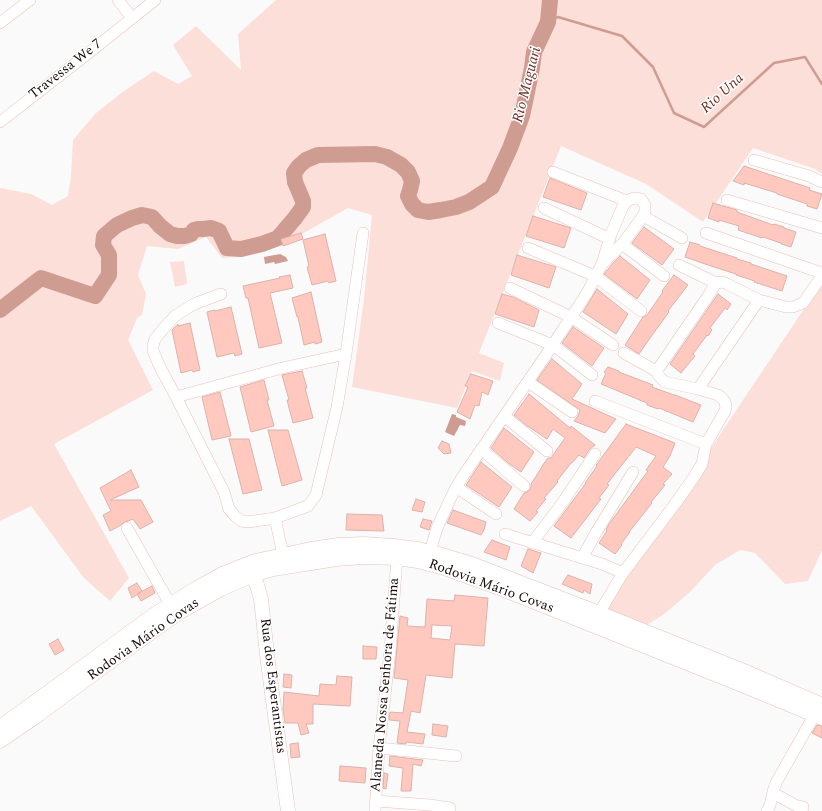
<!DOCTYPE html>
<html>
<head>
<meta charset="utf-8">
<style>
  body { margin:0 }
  canvas { display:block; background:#fafafa }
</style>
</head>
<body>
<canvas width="822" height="811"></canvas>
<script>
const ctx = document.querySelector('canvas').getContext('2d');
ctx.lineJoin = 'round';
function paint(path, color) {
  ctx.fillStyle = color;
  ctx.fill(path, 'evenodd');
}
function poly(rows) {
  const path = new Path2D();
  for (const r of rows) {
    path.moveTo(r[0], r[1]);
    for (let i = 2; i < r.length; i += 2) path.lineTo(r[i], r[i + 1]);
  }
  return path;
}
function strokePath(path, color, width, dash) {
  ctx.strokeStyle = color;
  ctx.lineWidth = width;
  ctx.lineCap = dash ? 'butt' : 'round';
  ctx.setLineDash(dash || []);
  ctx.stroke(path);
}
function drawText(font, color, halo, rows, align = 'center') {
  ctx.font = font + ' Spectral,serif';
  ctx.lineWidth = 3;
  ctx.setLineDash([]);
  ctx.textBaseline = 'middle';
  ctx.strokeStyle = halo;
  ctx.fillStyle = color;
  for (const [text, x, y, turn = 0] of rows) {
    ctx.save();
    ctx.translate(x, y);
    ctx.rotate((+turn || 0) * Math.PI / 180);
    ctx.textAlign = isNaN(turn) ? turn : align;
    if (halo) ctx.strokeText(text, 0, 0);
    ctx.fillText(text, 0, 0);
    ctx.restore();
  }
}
const green = poly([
  [276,0,822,0,822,174,815,169,753,148,703,222,646,184,561,146,479,353,504,363,500,381,472,371,457,408,352,387,364,299,372,215,348,208,302,234,247,256,222,258,206,237,178,249,147,246,138,275,146,294,142,315,137,318,128,340,153,390,54,444,129,578,110,601,84,578,31,506,0,521,0,189,1,188,31,194,52,205,68,196,71,176,73,140,96,113,124,91,154,71,178,84,192,76,173,45,196,26,241,70,238,34],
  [184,261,187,284,175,287,170,262],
  [822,282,822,550,808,581,785,584,755,553,740,550,715,565,690,592,663,615,645,626,605,609,725,427]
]);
const water = poly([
  [280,254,286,257,288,261,275,264,274,262,265,264,264,257],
  [452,414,456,415,456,417,466,421,465,426,460,425,454,436,445,432]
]);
const stream = poly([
  [548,22,558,17,622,36,653,67,674,113,704,127,774,63,805,57,822,84]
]);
const river = poly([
  [0,310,41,278,95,296,109,275,109,255,103,245,104,236,117,225,132,218,142,215,152,217,160,226,170,234,177,236,185,236,191,234,194,230,198,229,203,229,211,228,219,231,227,248,241,249,262,244,278,238,295,218,303,207,303,201,295,182,294,173,299,166,306,160,318,155,375,154,387,157,401,165,408,172,412,181,410,190,408,196,412,204,418,210,428,212,441,210,456,207,469,202,492,187,510,148,522,116,532,68,534,52,548,22,550,0]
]);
const building = poly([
  [744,166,810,188,809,190,822,194,817,209,807,206,807,204,777,194,777,193,744,183,744,185,733,181,744,166],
  [550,178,587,193,581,210,543,197,550,178],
  [713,203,737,210,737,212,773,225,774,224,784,227,784,228,796,232,791,247,781,244,781,243,763,237,762,238,738,230,739,226,719,220,719,222,708,218,713,203],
  [533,216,571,228,564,248,526,236,533,216],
  [644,227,674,249,662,265,632,243,644,227],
  [301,233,303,239,283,246,281,239,301,233],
  [325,234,336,281,329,283,328,281,312,285,307,267,309,266,303,240,325,234],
  [690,242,700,245,700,246,737,258,737,259,751,263,751,264,787,276,782,291,754,282,755,281,736,275,736,274,711,266,685,257,690,242],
  [517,255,556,267,549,288,511,275,517,255],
  [620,256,650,280,637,299,604,274,613,263,620,256],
  [290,275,293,288,270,293,282,343,259,348,248,298,246,298,243,286,280,278,279,277,290,275],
  [674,275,688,285,668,311,669,312,650,338,639,354,625,345,643,317,647,315,663,292,662,291,674,275],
  [597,289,628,314,616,334,583,312,597,289],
  [311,292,322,342,315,344,315,342,304,345,298,317,297,317,292,298,311,292],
  [502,294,513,297,539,310,534,327,495,314,502,294],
  [718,294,731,304,727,310,725,308,710,328,712,330,708,336,707,335,693,354,695,356,681,373,670,364,718,294],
  [231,307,242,354,235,356,234,353,217,357,207,312,215,310,215,311,231,307],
  [190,323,200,370,193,372,192,370,181,373,172,330,178,324,178,326,190,323],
  [573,327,604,348,592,366,562,343,573,327],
  [552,359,582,384,572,399,616,419,605,433,574,421,578,416,580,410,537,380,552,359],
  [608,367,619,371,619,372,653,385,652,387,674,395,675,395,701,405,693,422,659,408,658,409,647,405,647,403,601,384,606,373,604,372,608,367],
  [302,371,307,388,305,388,313,418,293,423,287,400,289,400,282,375,302,371],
  [471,374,493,381,488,395,482,392,479,406,475,405,470,419,457,412,468,387,465,386,471,374],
  [264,380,269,400,267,400,274,426,251,432,240,387,264,380],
  [220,392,231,436,212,440,202,397,220,392],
  [529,394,570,428,571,426,595,445,589,450,584,458,579,455,572,463,571,463,557,481,558,482,544,498,546,499,536,511,538,512,530,521,514,509,524,493,527,492,530,490,531,487,531,484,542,467,542,466,548,458,551,458,565,438,553,429,547,439,526,425,514,415,529,394],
  [626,424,675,443,670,456,663,467,672,474,663,484,665,485,651,502,652,503,629,532,630,532,621,544,622,545,615,554,599,543,607,531,606,530,609,524,648,471,646,470,656,456,636,447,607,484,609,485,599,498,601,499,571,538,554,526,586,483,585,483,597,466,596,465,597,464,626,424],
  [504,428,534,452,521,472,508,463,491,448,504,428],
  [268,430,288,430,302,480,282,486,268,430],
  [229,439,249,439,262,490,243,494,229,439],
  [442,441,449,444,451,453,444,454,438,448,442,441],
  [481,462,512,487,499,507,466,485,481,462],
  [131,470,139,487,110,500,141,500,153,522,140,529,133,519,128,521,124,522,121,525,110,531,103,515,111,511,100,488,131,470],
  [416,499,425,502,422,512,412,510,416,499],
  [453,510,486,522,484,530,481,535,447,523,453,510],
  [347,514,382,515,384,531,346,530,347,514],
  [423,519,432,521,429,530,420,527,423,519],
  [492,540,510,547,506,560,484,552,492,540],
  [528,549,541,553,533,573,521,566,528,549],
  [568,575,592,584,590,594,584,590,583,593,562,584,568,575],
  [137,583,142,591,132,598,128,588,137,583],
  [152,586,155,593,141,601,137,594,152,586],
  [455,595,488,598,484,646,455,644,452,678,426,675,420,713,411,711,407,732,425,734,423,744,406,742,406,744,397,743,400,721,389,720,390,712,403,713,408,680,394,678,400,616,408,618,407,626,425,627,427,599,454,601,455,595],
  [432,625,452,626,450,640,431,638,432,625],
  [58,639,64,650,55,655,49,644,58,639],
  [363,646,377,647,376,659,363,659,363,646],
  [284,674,292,675,291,688,283,687,284,674],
  [337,676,352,677,350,706,313,704,313,724,306,724,309,733,301,735,298,723,285,723,283,709,284,692,319,696,320,684,336,685,337,676],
  [433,724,448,726,446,737,432,735,433,724],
  [817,725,822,726,822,738,812,733,817,725],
  [298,743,300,757,291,758,290,744,298,743],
  [390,756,423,760,421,766,413,764,411,791,401,791,403,768,389,766,390,756],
  [340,766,366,768,365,783,339,781,340,766],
  [384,773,388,774,386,789,383,788,384,773]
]);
const minor = poly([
  [118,0,132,18],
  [0,23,30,0],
  [0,122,81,59,155,0],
  [754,160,809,176,822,182],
  [553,172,627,201],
  [727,200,822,228],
  [544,208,610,239],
  [643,216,682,238],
  [706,233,822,273],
  [622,244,664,276],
  [528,248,595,276,641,311],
  [679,265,716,283],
  [510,288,571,317,613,345],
  [221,294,194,304,175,316,164,328,155,339,153,346,153,351,160,367,176,397,224,492,229,509,235,516,241,521,248,522,255,521,275,518,283,555],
  [498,323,553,345,592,375],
  [624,353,658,372],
  [528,382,572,412],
  [698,389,759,300],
  [176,397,282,368,346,354],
  [595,401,706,444,725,411,726,407,725,402,722,398,718,395,698,389,665,382,658,375,658,369,708,296,716,283,722,282,727,284,759,300,786,307,793,307,803,303,822,276],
  [504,416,547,451],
  [481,449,524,486],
  [456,487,496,514],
  [275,518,308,506,316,495,337,407,346,354,363,233],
  [127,528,170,604],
  [505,534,602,564,623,573],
  [532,543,563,502,595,454],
  [430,552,437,528,454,491,463,476,546,355,587,293,602,264,611,234,623,206,627,201,634,198,641,199,645,205,645,211,643,216,624,242,602,264],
  [582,558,597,531,633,472],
  [599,613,623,573,675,504,694,477,702,464,706,444],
  [379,748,456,756],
  [773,793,797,806,803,807,802,811],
  [376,801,430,805,450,808],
  [375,811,379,748,390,651,397,558],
  [767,811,770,805,774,788,777,781,815,714]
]);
const major = poly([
  [249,568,257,585,261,599,268,663,288,811],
  [0,727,50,691,152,616,195,589,222,574,255,561,311,549,339,545,364,544,394,546,418,549,438,554,472,564,599,613,739,669,822,705],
  [0,741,35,717,118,656,180,612,221,589,253,575,273,569,336,559,364,557,397,558,418,561,444,568,502,589,747,687,822,718]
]);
const streetNames = [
  ["Travessa We 7",66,70,-38],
  ["Rodovia Mário Covas",491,587,20],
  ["Rodovia Mário Covas",144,640,-35],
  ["Alameda Nossa Senhora de Fátima",386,685,-85],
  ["Rua dos Esperantistas",272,686,83]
];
const waterNames = [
  ["Rio Maguari",528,85,-76],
  ["Rio Una",723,94,-42]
];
paint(green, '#fcdfd9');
paint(water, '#cf9c92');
strokePath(stream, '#cf9c92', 2.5);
strokePath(river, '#cf9c92', 16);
paint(building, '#ffc9bf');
strokePath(building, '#dbb2aa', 1);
strokePath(minor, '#eac0b9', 12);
strokePath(major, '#eac0b9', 15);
strokePath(minor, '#fff', 11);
strokePath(major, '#fff', 14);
drawText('14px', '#190b09', '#fff', streetNames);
drawText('italic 15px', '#6f2f26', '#fff', waterNames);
</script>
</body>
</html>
